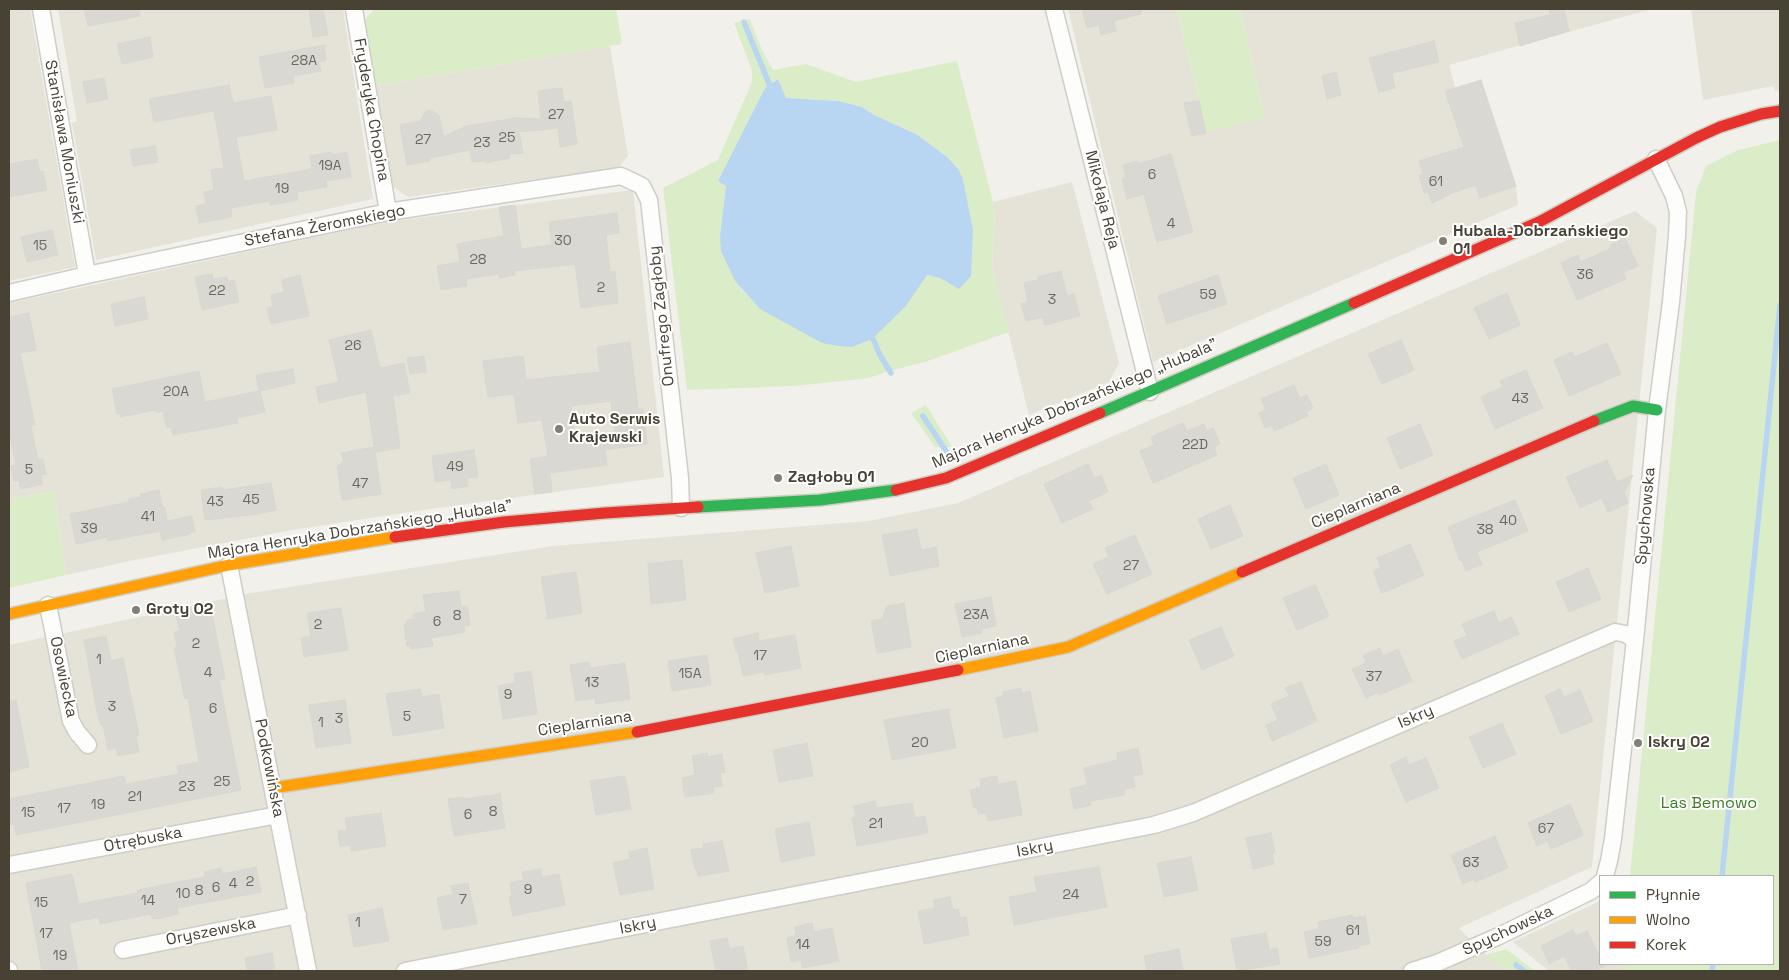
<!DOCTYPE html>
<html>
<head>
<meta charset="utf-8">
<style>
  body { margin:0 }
  #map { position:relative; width:1789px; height:980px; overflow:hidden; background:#f1f0ea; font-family:"Space Grotesk",sans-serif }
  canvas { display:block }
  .frame { position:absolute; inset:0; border:10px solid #484235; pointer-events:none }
  .legend { position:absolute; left:1599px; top:875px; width:175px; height:90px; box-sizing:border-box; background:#fff; border:1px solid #b6b3ae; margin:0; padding:6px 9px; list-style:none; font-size:15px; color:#484235 }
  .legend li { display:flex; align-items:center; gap:10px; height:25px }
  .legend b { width:25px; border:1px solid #b6b3ae }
</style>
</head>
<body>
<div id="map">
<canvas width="1789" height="980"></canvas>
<div class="frame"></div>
<ul class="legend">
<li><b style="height:6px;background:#30b455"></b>Płynnie</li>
<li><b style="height:6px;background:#ff9f0a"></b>Wolno</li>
<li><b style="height:6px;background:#e5322d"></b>Korek</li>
</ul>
</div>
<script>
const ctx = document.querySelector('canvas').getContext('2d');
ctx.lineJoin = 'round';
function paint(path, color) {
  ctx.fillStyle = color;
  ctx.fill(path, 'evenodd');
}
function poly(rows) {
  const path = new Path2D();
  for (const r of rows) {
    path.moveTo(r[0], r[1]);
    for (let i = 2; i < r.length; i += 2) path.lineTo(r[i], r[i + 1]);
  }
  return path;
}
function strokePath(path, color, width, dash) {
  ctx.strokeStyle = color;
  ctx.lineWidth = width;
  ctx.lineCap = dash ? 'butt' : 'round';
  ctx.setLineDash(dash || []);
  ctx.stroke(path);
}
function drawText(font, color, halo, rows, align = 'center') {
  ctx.font = font + ' "Space Grotesk",sans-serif';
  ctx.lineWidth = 4;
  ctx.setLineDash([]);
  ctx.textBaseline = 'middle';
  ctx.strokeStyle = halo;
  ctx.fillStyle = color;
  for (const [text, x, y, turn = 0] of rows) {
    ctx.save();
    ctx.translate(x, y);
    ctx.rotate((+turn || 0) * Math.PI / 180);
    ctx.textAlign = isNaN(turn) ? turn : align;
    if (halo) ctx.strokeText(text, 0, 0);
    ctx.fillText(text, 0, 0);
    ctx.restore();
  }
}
const residential = poly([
  [9,9,30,9,75,267,9,281],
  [58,9,343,9,373,199,96,260,72,123,77,121],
  [1068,9,1177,9,1206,132,1265,117,1240,9,1652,9,1449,65,1455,88,1481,80,1516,186,1518,205,1153,362],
  [1691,9,1780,9,1780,90,1775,91,1773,86,1703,100],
  [610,46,628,156,618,168,408,197,392,186,376,86],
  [1072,182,1119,363,1109,382,1029,415,992,266,995,210,993,202],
  [633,190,664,477,430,509,292,530,130,561,66,575,54,491,9,500,9,303,386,222],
  [1635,211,1657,228,1592,867,1459,928,1486,955,1509,971,9,971,9,645,251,593,553,546,869,521,958,503],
  [1600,901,1600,964,1622,964,1622,971,1549,971,1513,942]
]);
const green = poly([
  [374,9,616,9,622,44,376,86,365,20],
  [1177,9,1240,9,1265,117,1206,133],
  [750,19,762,50,773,70,806,64,856,82,957,61,995,210,992,266,1009,332,925,362,886,372,869,378,795,386,687,390,663,188,718,160,752,82,752,71,734,23],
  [777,79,786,98,839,101,862,107,874,115,916,134,947,283,940,278,927,275,760,309,744,292,735,281,720,236,726,185,718,181,765,88],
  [1780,140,1780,971,1622,971,1622,964,1773,964,1773,876,1630,876,1696,192,1706,166,1738,150],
  [926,405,952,447,935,447,911,413],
  [54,491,66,575,9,588,9,500],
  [1506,949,1535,971,1509,971,1486,955]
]);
const water = poly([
  [778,79,786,98,839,101,862,107,874,115,916,134,947,157,959,170,963,180,973,230,971,276,959,289,940,278,927,275,905,307,872,339,852,347,838,346,822,343,760,309,735,281,721,251,720,236,726,186,718,181,765,88]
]);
const stream = poly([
  [744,22,772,91],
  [870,332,880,355,891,373],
  [923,416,946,451],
  [1722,876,1780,305],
  [1516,965,1524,971],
  [1712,971,1713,964]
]);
const building = poly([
  [84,9,139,9,140,16,88,26,84,9],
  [309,9,323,9,328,35,313,37,309,9],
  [1082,9,1141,9,1141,14,1114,21,1116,31,1101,35,1099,25,1087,28,1082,9],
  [1549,9,1564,9,1569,31,1520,46,1515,23,1550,15,1549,9],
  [150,37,153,57,122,64,117,44,150,37],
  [1434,41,1439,62,1392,73,1395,88,1379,92,1369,58,1434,41],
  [324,45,326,60,319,62,321,71,293,76,294,83,265,88,259,57,324,45],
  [1336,72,1341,95,1327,99,1322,76,1336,72],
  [104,78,108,99,87,103,83,82,104,78],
  [1481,80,1516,186,1480,198,1476,185,1449,194,1449,195,1432,203,1428,192,1424,193,1419,175,1423,174,1419,161,1464,147,1445,91,1481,80],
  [229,85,233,103,271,96,277,130,236,137,244,181,312,169,310,156,332,152,332,155,347,152,351,177,326,181,327,187,297,192,298,200,270,205,270,201,231,208,232,217,199,223,196,206,206,204,204,192,214,190,211,170,224,168,214,111,154,122,149,99,229,85],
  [562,88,564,102,571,101,577,144,560,147,558,128,519,132,523,153,509,154,510,158,486,163,486,161,472,162,470,150,430,158,430,161,407,165,400,125,420,121,426,111,432,110,439,116,444,137,466,126,516,118,541,119,538,91,562,88],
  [1199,101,1206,133,1192,136,1184,103,1199,101],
  [155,146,158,162,133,166,130,150,155,146],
  [1171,154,1193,232,1157,242,1144,194,1127,199,1122,179,1126,178,1123,165,1137,161,1138,164,1171,154],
  [37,159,40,172,43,171,47,190,9,197,9,164,37,159],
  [515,205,521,249,552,245,549,222,617,213,619,233,606,235,610,272,615,271,618,303,581,308,575,264,514,271,515,275,499,278,499,274,466,279,467,286,441,290,437,266,460,262,457,244,504,236,499,207,515,205],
  [52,230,58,255,27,262,21,237,52,230],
  [1625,238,1638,266,1623,272,1626,279,1577,300,1561,263,1578,255,1580,262,1612,248,1610,245,1625,238],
  [1061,271,1067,296,1074,294,1080,316,1045,325,1043,317,1026,321,1021,304,1028,302,1024,283,1038,280,1038,277,1061,271],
  [212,274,213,279,227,277,228,281,234,280,239,302,202,310,195,277,212,274],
  [300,275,309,316,271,324,267,308,273,306,271,295,284,292,282,280,300,275],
  [1218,275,1227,304,1167,324,1158,296,1218,275],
  [1507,293,1520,325,1489,339,1474,308,1507,293],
  [144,297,148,319,115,326,111,304,144,297],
  [29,313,36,350,20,353,35,425,31,426,38,460,43,459,46,474,41,475,43,484,21,489,19,480,14,481,11,466,16,465,9,430,9,317,29,313],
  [371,330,380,368,404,363,410,393,393,396,400,448,375,452,381,494,342,500,337,466,344,461,341,453,374,447,366,392,319,403,316,387,339,382,329,340,371,330],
  [1401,340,1414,370,1382,384,1368,354,1401,340],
  [630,342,638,409,643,409,647,444,605,450,607,465,550,473,552,492,535,494,530,459,548,456,542,420,518,423,514,394,488,397,483,361,523,356,526,380,600,372,597,347,630,342],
  [611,401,615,432,574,438,571,406,611,401],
  [1607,343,1621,374,1569,396,1554,360,1572,352,1574,357,1607,343],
  [424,356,426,372,410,374,407,358,424,356],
  [293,369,295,383,260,391,265,412,237,418,238,423,173,435,171,427,167,428,163,411,156,412,155,410,121,417,120,413,117,414,112,389,199,371,205,402,259,391,256,375,293,369],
  [1526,370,1543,408,1495,429,1481,397,1503,387,1500,381,1526,370],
  [1294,385,1300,398,1307,395,1313,408,1306,412,1308,416,1274,431,1272,425,1265,428,1259,413,1266,410,1261,399,1294,385],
  [1183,423,1187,431,1204,424,1207,431,1213,428,1220,444,1214,447,1217,455,1153,483,1140,451,1154,445,1151,437,1183,423],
  [1420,424,1433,455,1400,469,1387,438,1420,424],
  [474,450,478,477,467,478,468,486,452,489,451,480,435,482,432,456,474,450],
  [1607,460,1617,482,1633,475,1624,493,1628,503,1608,512,1602,498,1580,508,1566,477,1607,460],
  [1088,464,1095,478,1101,475,1108,492,1089,501,1093,509,1062,523,1044,484,1088,464],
  [1326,464,1339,495,1306,509,1293,478,1326,464],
  [271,483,276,510,258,514,205,520,201,490,222,487,223,490,271,483],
  [159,490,162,506,165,508,167,521,192,516,195,532,190,532,190,534,162,540,160,531,108,541,107,537,76,544,70,514,129,502,129,499,141,497,140,494,159,490],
  [1515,500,1528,531,1477,552,1482,564,1466,571,1462,561,1460,561,1448,527,1515,500],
  [1230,505,1243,536,1211,549,1198,519,1230,505],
  [917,529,921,550,936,547,939,566,890,576,882,535,917,529],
  [1135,535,1152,574,1107,594,1093,564,1109,557,1105,548,1135,535],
  [1410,544,1424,575,1382,593,1373,571,1381,568,1377,558,1410,544],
  [791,546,799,586,765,593,756,553,791,546],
  [682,560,686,600,651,604,648,564,682,560],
  [1588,568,1601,599,1569,612,1556,582,1588,568],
  [576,572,582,613,548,619,541,577,576,572],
  [1315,585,1329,616,1297,630,1283,598,1315,585],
  [459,591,461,607,467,606,470,625,464,626,465,632,431,638,433,646,411,649,410,646,407,646,404,624,407,624,407,620,413,619,413,614,426,612,423,595,459,591],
  [991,597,996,626,981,629,982,633,962,637,955,604,991,597],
  [904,603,911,647,877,653,871,621,882,619,887,606,904,603],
  [210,604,225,679,219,680,241,790,16,835,14,824,9,825,9,799,124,776,126,784,179,774,177,766,199,762,188,698,185,699,174,648,177,648,174,632,180,631,175,611,210,604],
  [341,608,348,650,304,657,301,638,311,636,307,613,341,608],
  [1494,611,1499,623,1511,617,1519,634,1462,659,1454,641,1467,636,1462,624,1494,611],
  [1221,627,1234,656,1202,670,1189,640,1221,627],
  [758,633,759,641,795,635,801,668,765,675,764,672,743,676,738,652,736,652,733,639,758,633],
  [106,636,111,661,123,658,139,735,136,736,139,752,118,756,116,748,108,750,103,725,101,725,97,713,84,640,106,636],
  [1380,648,1383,656,1398,649,1412,681,1379,695,1378,692,1366,698,1352,669,1366,663,1363,655,1380,648],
  [707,655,711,685,672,691,668,661,707,655],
  [589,662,590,668,625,663,630,699,596,704,595,698,576,701,570,665,589,662],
  [531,671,537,714,503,719,498,686,515,683,514,674,531,671],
  [1301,682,1317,721,1272,741,1266,725,1278,720,1271,704,1289,696,1285,688,1301,682],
  [1021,688,1022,693,1030,691,1038,731,1004,738,996,698,1004,696,1003,692,1021,688],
  [420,689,422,697,439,694,444,728,393,736,386,694,420,689],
  [1560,689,1564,697,1580,690,1593,721,1561,734,1545,696,1560,689],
  [16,700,29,767,9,772,9,701,16,700],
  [345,700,351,743,316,748,309,705,345,700],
  [948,709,956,748,892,760,884,720,948,709],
  [1502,723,1516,754,1483,768,1469,737,1502,723],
  [807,743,813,776,779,782,773,750,807,743],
  [1138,748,1143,774,1133,776,1135,787,1124,789,1125,795,1090,801,1091,805,1074,809,1070,789,1087,785,1084,768,1118,760,1117,753,1138,748],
  [707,753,708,757,722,754,725,772,720,773,722,786,713,787,714,793,685,797,682,778,695,775,692,756,707,753],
  [1406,757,1409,765,1426,758,1439,788,1406,802,1390,765,1406,757],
  [625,776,631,809,596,815,590,781,625,776],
  [997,776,998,784,1016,781,1022,815,988,821,986,813,978,814,977,807,974,808,970,790,981,787,980,779,997,776],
  [500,794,505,828,454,836,448,799,464,797,464,799,500,794],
  [875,801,877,808,912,803,915,818,925,816,928,833,857,846,852,818,856,817,854,806,875,801],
  [1570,804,1583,835,1551,849,1547,841,1537,846,1528,823,1570,804],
  [381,813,386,846,351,851,350,845,340,846,338,831,347,830,345,818,381,813],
  [809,822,815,855,781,862,775,829,809,822],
  [1271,833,1275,853,1272,854,1274,864,1253,869,1246,838,1271,833],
  [1495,836,1508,868,1475,882,1474,879,1463,884,1451,855,1495,836],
  [722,841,729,871,698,876,697,869,695,869,691,850,704,848,703,844,722,841],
  [647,848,654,889,620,895,613,863,630,859,629,852,647,848],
  [1191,857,1198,890,1164,897,1157,863,1191,857],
  [256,867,261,892,177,908,178,914,161,918,153,919,151,914,100,924,99,917,69,923,78,971,42,971,26,883,72,874,79,904,138,893,137,890,205,877,204,872,221,868,222,874,256,867],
  [1099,867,1107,907,1014,925,1009,897,1037,892,1034,877,1099,867],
  [540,869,542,877,559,874,565,905,513,916,509,897,512,896,510,883,524,880,522,872,540,869],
  [468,883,477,924,443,930,437,898,453,894,451,886,468,883],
  [950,897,953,910,958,909,960,918,966,917,969,935,924,944,918,911,935,908,933,900,950,897],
  [382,908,389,941,354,947,348,915,382,908],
  [1352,915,1353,918,1365,916,1370,944,1358,946,1359,948,1309,958,1304,932,1319,929,1318,922,1352,915],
  [812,923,814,932,832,928,839,961,802,968,801,960,791,962,787,938,796,935,795,927,812,923],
  [1573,930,1576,936,1587,931,1600,957,1600,964,1604,964,1605,966,1594,971,1572,971,1564,956,1549,964,1541,946,1573,930],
  [1266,933,1269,950,1277,948,1280,964,1237,971,1231,939,1266,933],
  [727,938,730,949,743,946,748,971,716,971,710,941,727,938],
  [1179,949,1183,971,1147,971,1144,956,1179,949],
  [272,953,275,971,247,971,245,958,272,953]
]);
const street = poly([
  [41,9,87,275],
  [354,9,388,212],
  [1054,9,1150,392],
  [9,293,87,275,388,212,621,176,642,186,649,200,680,478,681,508],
  [229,565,308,971],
  [48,605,71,721,77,732,88,745],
  [9,865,278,815],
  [1605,876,1609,861,1613,839,1635,640,1657,410,1671,302,1677,236,1678,212,1674,196,1656,159],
  [123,950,298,915],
  [9,970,9,971],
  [405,971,1154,825,1193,813,1615,632,1626,634,1635,640],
  [1412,971,1437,963,1499,936,1591,891,1600,883]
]);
const fast = poly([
  [1100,413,1354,303],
  [1594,421,1633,406,1657,410],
  [698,507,820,500,896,490]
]);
const slow = poly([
  [9,614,229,565,395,537],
  [958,670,1068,647,1242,572],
  [273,788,637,732]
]);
const jam = poly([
  [1354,303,1539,222,1696,138,1720,127,1761,114,1780,111],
  [896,490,946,478,1100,413],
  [395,537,504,522,605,513,698,507],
  [1242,572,1594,421],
  [637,732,958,670]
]);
const markers = [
  [1443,241,5,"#837f74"],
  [559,429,5,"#837f74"],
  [778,478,5,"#837f74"],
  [136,610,5,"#837f74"],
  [1638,743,5,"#837f74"]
];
const numberNames = [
  ["28A",304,61],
  ["27",556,115],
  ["25",507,138],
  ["27",423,140],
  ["23",482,143],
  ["19A",330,166],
  ["6",1152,175],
  ["61",1436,182],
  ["19",282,189],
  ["4",1171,224],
  ["30",563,241],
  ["15",40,246],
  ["28",478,260],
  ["36",1585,275],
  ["2",601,288],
  ["22",217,291],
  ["59",1208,295],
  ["3",1052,300],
  ["26",353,346],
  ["20A",176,392],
  ["43",1520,399],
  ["22D",1195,445],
  ["49",455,467],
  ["5",29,470],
  ["47",360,484],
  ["45",251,500],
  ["43",215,502],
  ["41",148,517],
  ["40",1508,521],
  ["39",89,529],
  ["38",1485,530],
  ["27",1131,566],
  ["23A",976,615],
  ["8",457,616],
  ["6",437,622],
  ["2",318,625],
  ["2",196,644],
  ["17",760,656],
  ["1",99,660],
  ["4",208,673],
  ["15A",690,674],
  ["37",1374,677],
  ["13",592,683],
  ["9",508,695],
  ["3",112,707],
  ["6",213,709],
  ["5",407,717],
  ["3",339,719],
  ["1",321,723],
  ["20",920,743],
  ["25",222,782],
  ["23",187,787],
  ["21",135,797],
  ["19",98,805],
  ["17",64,809],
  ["8",493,812],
  ["15",28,813],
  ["6",468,815],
  ["21",876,824],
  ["67",1546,829],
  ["63",1471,863],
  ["2",250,882],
  ["4",233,884],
  ["6",216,888],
  ["9",528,890],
  ["8",199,891],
  ["10",183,894],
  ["24",1071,895],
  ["7",463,900],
  ["14",148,901],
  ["15",41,903],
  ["1",358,923],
  ["61",1353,931],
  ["17",46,934],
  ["59",1323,942],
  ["14",803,945],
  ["19",60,956]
];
const streetNames = [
  ["Fryderyka Chopina",371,110,80],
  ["Stanisława Moniuszki",64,142,80],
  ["Mikołaja Reja",1102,200,76],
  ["Stefana Żeromskiego",325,226,-11],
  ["Onufrego Zagłoby",662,316,-96],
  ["Majora Henryka Dobrzańskiego „Hubala”",1075,404,-23],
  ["Cieplarniana",1356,506,-23],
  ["Spychowska",1646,516,-85],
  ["Majora Henryka Dobrzańskiego „Hubala”",360,530,-9],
  ["Cieplarniana",982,649,-12],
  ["Osowiecka",63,677,78],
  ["Iskry",1416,717,-23],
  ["Cieplarniana",585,724,-9],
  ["Podkowińska",269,768,79],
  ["Otrębuska",143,840,-11],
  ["Iskry",1035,849,-11],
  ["Iskry",638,926,-11],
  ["Spychowska",1508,931,-25],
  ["Oryszewska",211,932,-11]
];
const poiNames = [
  ["Hubala-Dobrzańskiego",1453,232],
  ["01",1453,250],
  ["Auto Serwis",569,420],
  ["Krajewski",569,438],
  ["Zagłoby 01",788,478],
  ["Groty 02",146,610],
  ["Iskry 02",1648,743]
];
const parkNames = [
  ["Las Bemowo",1709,804]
];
paint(residential, '#e5e2d7');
paint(green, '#dbedc8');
paint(water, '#b8d5f1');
strokePath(stream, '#b8d5f1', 5.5);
paint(building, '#dad8d2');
strokePath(building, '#d9d7d0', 1);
strokePath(street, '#cfcdc7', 19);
strokePath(fast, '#d1cec1', 14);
strokePath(slow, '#d1cec1', 14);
strokePath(jam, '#d1cec1', 14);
strokePath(street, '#fdfdfc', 16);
strokePath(fast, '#30b455', 11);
strokePath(slow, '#ff9f0a', 11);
strokePath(jam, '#e5322d', 11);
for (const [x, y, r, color] of markers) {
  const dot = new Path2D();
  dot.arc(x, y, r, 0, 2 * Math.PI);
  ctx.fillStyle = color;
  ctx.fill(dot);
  strokePath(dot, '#fff', 2);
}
drawText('14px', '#6d685d', null, numberNames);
drawText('16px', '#484235', '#fff', streetNames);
drawText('bold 16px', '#484235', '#fff', poiNames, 'left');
drawText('16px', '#3d7d25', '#fff', parkNames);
</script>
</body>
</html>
